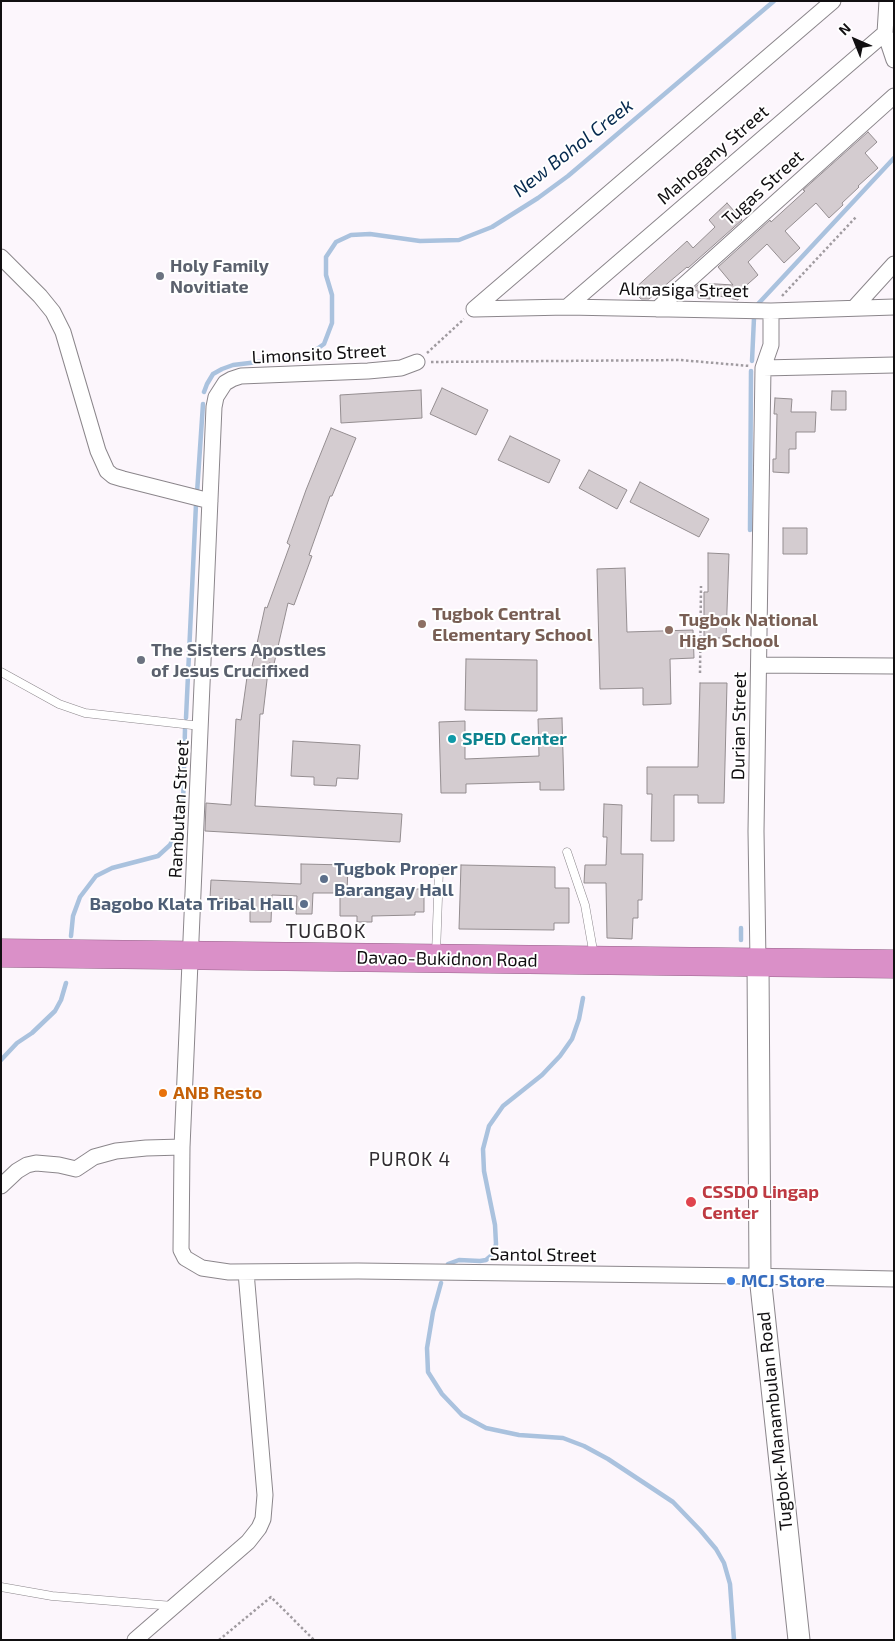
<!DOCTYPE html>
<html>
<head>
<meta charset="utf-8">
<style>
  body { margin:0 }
  #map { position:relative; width:895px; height:1641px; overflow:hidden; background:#fcf6fc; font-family:"Exo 2",sans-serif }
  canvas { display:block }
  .frame { position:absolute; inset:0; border:2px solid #110f11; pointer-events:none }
  .north { position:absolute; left:830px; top:15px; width:50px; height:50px; -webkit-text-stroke:4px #fff; paint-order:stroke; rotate:316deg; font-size:14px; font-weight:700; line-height:20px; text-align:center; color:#110f11 }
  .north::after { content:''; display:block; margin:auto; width:18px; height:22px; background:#110f11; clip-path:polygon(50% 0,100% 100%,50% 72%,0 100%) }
</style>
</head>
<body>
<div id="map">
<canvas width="895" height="1641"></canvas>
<div class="frame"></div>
<div class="north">N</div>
</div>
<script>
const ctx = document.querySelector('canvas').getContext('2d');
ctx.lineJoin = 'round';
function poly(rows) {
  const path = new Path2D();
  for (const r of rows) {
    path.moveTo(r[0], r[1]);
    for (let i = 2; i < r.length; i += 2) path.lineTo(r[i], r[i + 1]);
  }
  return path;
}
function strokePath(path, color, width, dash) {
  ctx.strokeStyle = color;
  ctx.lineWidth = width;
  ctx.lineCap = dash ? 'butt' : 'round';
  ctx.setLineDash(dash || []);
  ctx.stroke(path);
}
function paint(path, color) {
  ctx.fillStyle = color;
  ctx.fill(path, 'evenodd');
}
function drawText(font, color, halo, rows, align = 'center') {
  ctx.font = font + ' "Exo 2",sans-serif';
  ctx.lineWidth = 4;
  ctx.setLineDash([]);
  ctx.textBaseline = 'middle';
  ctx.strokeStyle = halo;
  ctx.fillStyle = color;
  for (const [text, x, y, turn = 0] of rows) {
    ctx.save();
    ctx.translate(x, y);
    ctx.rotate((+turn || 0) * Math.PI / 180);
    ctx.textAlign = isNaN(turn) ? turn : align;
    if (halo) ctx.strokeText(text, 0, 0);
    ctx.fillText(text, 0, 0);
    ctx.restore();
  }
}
const stream = poly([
  [758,304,894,158],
  [752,361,754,318],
  [204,392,207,384,213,374,222,369,233,365,307,356,324,344,332,323,332,295,326,275,326,257,336,242,351,235,370,234,420,241,459,240,492,227,538,198,568,176,774,1],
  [197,493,203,404],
  [750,530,751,371],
  [186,718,196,504],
  [71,936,73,916,80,897,96,876,112,868,158,856,170,845,181,826,183,805,185,729],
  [741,940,741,928],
  [1,1060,17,1043,32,1033,55,1011,61,1000,66,983],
  [448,1264,459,1260,480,1261,486,1260,493,1254,496,1244,495,1225,484,1171,483,1149,489,1126,503,1106,542,1075,560,1056,572,1039,579,1019,583,998],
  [441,1283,433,1312,427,1348,428,1372,442,1394,462,1415,486,1428,519,1435,563,1438,584,1446,608,1459,673,1502,700,1530,716,1549,724,1563,730,1584,734,1640]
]);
const building = poly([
  [868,132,877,142,865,153,878,168,858,186,859,187,842,203,843,205,829,218,816,203,785,231,800,248,784,263,767,244,748,262,758,275,740,291,738,300,710,294,710,299,698,298,698,291,692,290,700,283,733,285,718,267,770,220,771,222,805,191,803,190,868,132],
  [727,203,742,220,688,268,687,267,649,299,641,299,633,290,687,241,693,248,715,227,709,220,727,203],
  [442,388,488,410,476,435,430,414,442,388],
  [421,390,422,418,341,423,340,395,421,390],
  [832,391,846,391,846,410,831,410,832,391],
  [775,398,792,399,791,412,816,412,815,432,796,432,796,449,789,449,789,473,773,472,773,459,776,459,777,414,774,414,775,398],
  [331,428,356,438,332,496,330,496,309,555,312,556,294,605,288,603,274,664,269,663,263,714,260,714,255,806,402,814,400,842,205,831,206,803,231,805,236,719,241,720,248,670,251,671,265,607,267,608,290,545,287,543,306,490,331,428],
  [510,436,560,460,549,483,498,460,510,436],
  [589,470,627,490,617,509,579,488,589,470],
  [640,482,709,519,699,537,630,502,640,482],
  [783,528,807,528,807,554,783,554,783,528],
  [708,553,729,554,726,638,704,638,704,592,708,592,708,553],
  [625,568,627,632,693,630,694,658,670,659,671,704,643,705,643,688,600,689,597,569,625,568],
  [466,659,537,660,537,711,465,710,466,659],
  [700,683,727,683,724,803,698,803,698,795,674,795,674,841,651,841,652,794,647,794,647,767,698,767,700,683],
  [562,718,564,790,540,790,540,782,466,784,466,793,441,793,439,722,465,721,465,759,539,756,538,719,562,718],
  [293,741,360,745,358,779,337,778,336,786,314,785,314,777,291,776,293,741],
  [604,804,622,805,621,854,643,854,642,900,638,900,638,918,633,918,632,939,607,938,606,883,584,883,585,865,606,865,607,837,603,837,604,804],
  [301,864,348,865,347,893,313,893,312,914,296,914,297,896,272,895,271,922,250,922,250,900,210,898,211,880,301,884,301,864],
  [461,865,555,867,555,888,569,888,569,923,554,923,554,930,459,929,461,865],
  [389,889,424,889,424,912,415,912,415,915,372,916,372,922,357,922,357,916,340,916,340,894,389,894,389,889]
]);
const path = poly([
  [782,296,856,217],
  [427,353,464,319],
  [431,362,680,360,750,366],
  [700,673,701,586],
  [219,1640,271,1597,314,1640]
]);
const lane = poly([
  [1,672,59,704,85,713,201,726],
  [567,852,585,905,594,956],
  [436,954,439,869],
  [1,1587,52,1596,173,1606]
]);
const street = poly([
  [887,1,885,33,894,60],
  [1,257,40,296,53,312,63,332,98,451,107,471,113,476,123,479,210,501],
  [567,307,885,33],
  [854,308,894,264],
  [474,309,833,1],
  [474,309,567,307,771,311,894,307],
  [657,309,894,96],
  [417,362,401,368,368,371,241,376,232,379,225,383,216,397,214,407,182,1147,181,1250,185,1258,202,1268,229,1272,358,1271,746,1276,894,1279],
  [763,368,894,365],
  [759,665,894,666],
  [758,962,756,831,763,368,771,345,771,311],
  [1,1186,17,1171,27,1165,36,1163,59,1165,76,1169,94,1157,116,1151,146,1148,182,1147],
  [135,1640,248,1542,259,1528,263,1519,265,1495,246,1272]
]);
const secondary = poly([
  [758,962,760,1276,799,1640]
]);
const highway = poly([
  [1,953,894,964]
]);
const markers = [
  [160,276,5,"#6b7280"],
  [422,624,5,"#8d6e63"],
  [669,630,5,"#8d6e63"],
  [141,660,5,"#6b7280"],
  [452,739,5,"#0f9aa8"],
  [324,879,5,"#5c6f8a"],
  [304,904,5,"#5c6f8a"],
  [163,1093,5,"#e8710a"],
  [691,1202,6,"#e0444e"],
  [731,1281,5,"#3f7fe0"]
];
const streetNames = [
  ["Mahogany Street",713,155,-41],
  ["Tugas Street",763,188,-42],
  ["Almasiga Street",684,290,1],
  ["Limonsito Street",319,354,-3],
  ["Durian Street",739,726,-89],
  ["Rambutan Street",179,809,-87],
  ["Davao-Bukidnon Road",447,959,1],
  ["Santol Street",543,1255,1],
  ["Tugbok-Manambulan Road",775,1421,-96]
];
const worshipNames = [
  ["Holy Family",170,266],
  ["Novitiate",170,287],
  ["The Sisters Apostles",151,650],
  ["of Jesus Crucifixed",151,671]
];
const educationNames = [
  ["Tugbok Central",432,614],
  ["Elementary School",432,635],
  ["Tugbok National",679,620],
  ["High School",679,641]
];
const cultureNames = [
  ["SPED Center",462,739]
];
const serviceNames = [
  ["Tugbok Proper",334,869],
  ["Barangay Hall",334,890],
  ["Bagobo Klata Tribal Hall",294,904,"right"]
];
const foodNames = [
  ["ANB Resto",173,1093]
];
const healthNames = [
  ["CSSDO Lingap",702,1192],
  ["Center",702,1213]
];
const shopNames = [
  ["MCJ Store",741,1281]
];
const waterNames = [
  ["New Bohol Creek",573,148,-38]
];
const neighbourhoodNames = [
  ["PUROK 4",410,1160]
];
const quarterNames = [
  ["TUGBOK",326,931]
];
strokePath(stream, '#aac2de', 4.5);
paint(building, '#d4ccd0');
strokePath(building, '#948d90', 1);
strokePath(lane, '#8b868b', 9);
strokePath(street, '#8b868b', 17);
strokePath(secondary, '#8b868b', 23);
strokePath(highway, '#946388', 29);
strokePath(path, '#a09ba0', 2.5, [2.5, 2.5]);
strokePath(lane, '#fff', 8);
strokePath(street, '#fff', 15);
strokePath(secondary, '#fff', 21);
strokePath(highway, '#da90c8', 28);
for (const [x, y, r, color] of markers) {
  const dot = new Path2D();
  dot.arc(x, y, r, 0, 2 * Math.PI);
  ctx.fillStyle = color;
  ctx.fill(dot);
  strokePath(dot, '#fff', 2);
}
drawText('18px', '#110f11', '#fff', streetNames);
drawText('bold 18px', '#5b616d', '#fff', worshipNames, 'left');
drawText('bold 18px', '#785e54', '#fff', educationNames, 'left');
drawText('bold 18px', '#0d838f', '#fff', cultureNames, 'left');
drawText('bold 18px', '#4e5e75', '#fff', serviceNames, 'left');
drawText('bold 18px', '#c56008', '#fff', foodNames, 'left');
drawText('bold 18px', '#be3a42', '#fff', healthNames, 'left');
drawText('bold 18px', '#366cbe', '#fff', shopNames, 'left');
drawText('italic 19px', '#05294e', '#fff', waterNames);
ctx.letterSpacing = '1px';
drawText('19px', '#312d31', '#fff', neighbourhoodNames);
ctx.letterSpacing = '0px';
ctx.letterSpacing = '1px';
drawText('20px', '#312d31', '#fff', quarterNames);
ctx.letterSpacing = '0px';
</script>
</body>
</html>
